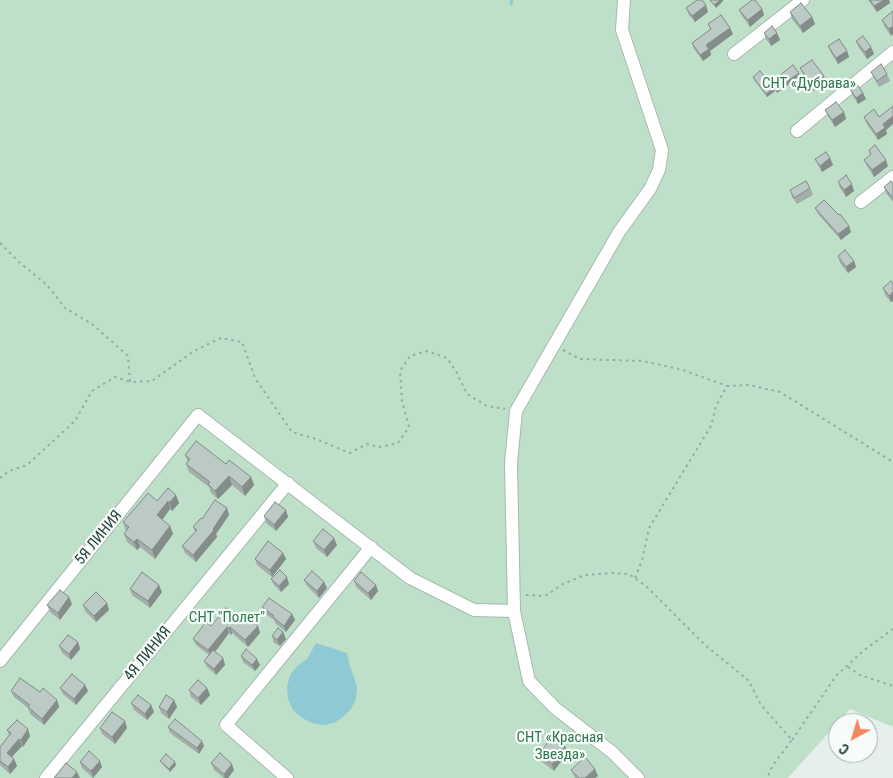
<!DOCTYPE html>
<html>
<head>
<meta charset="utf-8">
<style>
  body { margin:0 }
  #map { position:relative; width:893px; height:778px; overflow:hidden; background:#e6efeb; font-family:"Roboto Condensed",sans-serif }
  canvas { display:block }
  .north { position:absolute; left:828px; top:713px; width:50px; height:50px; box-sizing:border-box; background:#f7fbf9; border:1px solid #a3b1ad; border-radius:50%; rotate:219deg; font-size:14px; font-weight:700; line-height:20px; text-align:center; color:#24423a }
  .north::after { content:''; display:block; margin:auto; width:18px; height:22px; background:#f4845f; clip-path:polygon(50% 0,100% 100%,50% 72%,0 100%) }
</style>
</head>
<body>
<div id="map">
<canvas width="893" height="778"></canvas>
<div class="north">С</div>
</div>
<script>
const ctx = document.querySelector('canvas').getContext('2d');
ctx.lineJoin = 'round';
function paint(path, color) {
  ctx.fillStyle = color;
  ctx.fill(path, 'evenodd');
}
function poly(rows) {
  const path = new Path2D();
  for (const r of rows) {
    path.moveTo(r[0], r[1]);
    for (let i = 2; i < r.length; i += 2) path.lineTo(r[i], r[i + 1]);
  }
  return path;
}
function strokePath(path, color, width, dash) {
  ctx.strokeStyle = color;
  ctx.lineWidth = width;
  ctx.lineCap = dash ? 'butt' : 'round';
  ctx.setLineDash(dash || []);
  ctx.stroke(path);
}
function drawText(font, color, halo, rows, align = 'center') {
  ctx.font = font + ' "Roboto Condensed",sans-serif';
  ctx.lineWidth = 4.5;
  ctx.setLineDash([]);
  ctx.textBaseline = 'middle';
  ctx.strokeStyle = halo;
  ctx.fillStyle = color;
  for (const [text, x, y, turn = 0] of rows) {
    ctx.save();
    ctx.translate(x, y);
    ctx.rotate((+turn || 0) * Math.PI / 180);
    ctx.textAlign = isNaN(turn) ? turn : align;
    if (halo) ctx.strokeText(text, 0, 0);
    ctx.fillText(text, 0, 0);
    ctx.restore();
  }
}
const green = poly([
  [0,0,893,0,893,727,850,709,788,778,0,778]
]);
const water = poly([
  [316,643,347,653,350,667,354,677,357,688,356,699,351,709,343,717,334,723,323,725,312,723,302,718,293,710,288,699,287,687,290,675,297,666,307,659]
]);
const stream = poly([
  [511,4,512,0]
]);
const path = poly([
  [0,243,19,262,47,285,65,308,92,324,128,356,130,382,152,381,194,351,221,338,242,342,255,378,292,432,316,439,350,453,367,444,379,447,398,443,409,427,402,401,400,371,410,356,427,351,447,358,457,373,467,394,487,406,505,409],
  [563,350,580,359,643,361,683,370,727,386],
  [0,478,9,471,27,465,75,421,92,391,115,377,130,382],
  [635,578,642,560,649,528,711,426,716,406,727,386,749,385,780,392,893,462],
  [526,595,545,596,563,584,584,575,611,573,629,574,646,586,705,645,749,681,761,705,792,740,773,765,767,778],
  [848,667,860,675,893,686],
  [792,740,836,676,863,651,893,629]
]);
const minor = poly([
  [624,0,622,30,662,150,659,170,650,189,619,232,516,411,511,463,514,611,529,681,555,708,612,752,638,778],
  [734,54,803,0],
  [797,131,893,52],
  [861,202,893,177],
  [0,661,198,415,410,578,474,610,514,611],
  [46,778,288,483],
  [287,778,226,725,371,547]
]);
const wall = poly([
  [868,0,889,0,890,3,877,12],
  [686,8,708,12,695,22,689,15],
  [762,9,764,15,750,27,742,16,739,10],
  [893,11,893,34,891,36,884,26,882,20],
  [790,12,812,17,815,24,803,33,792,19],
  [708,24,730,28,733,34,710,51,711,55,703,61,694,49,692,43,710,30],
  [764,33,777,33,780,40,771,46,766,39],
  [856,41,871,47,874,54,867,59,859,48],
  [828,46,847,51,849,57,838,64,831,53],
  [800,68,824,76,826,83,814,91,803,75],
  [871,72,887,74,890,81,879,87,874,78],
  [800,76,777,93,775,89,775,91,767,97,754,80,753,77,772,85,771,82],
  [850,89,863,93,866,99,858,104,853,96],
  [825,110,844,112,846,119,835,127,828,116],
  [864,117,886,130,887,134,878,140,866,123],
  [869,150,888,166,874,177,867,166,864,160,870,155],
  [830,158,833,165,822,172,818,165,815,159],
  [838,182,854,191,846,197,840,188],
  [893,184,893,202,886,193,884,187],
  [810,188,813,195,797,204,792,197,790,190],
  [815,208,849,226,851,232,841,240,818,214],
  [838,256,854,261,856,267,848,273,840,263],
  [893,284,893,301,891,302,885,295,883,288],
  [185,455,226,464,251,477,254,485,245,496,232,485,218,499,211,493,209,487,189,472,186,464,188,462],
  [176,495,179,503,172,511,170,509,162,520,170,526,173,534,155,559,140,547,137,550,127,542,124,534,126,531,123,522],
  [227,508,229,515,216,534,217,537,196,562,185,553,182,546,195,532,193,527,202,519],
  [286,510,288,517,276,531,266,523,264,516],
  [313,541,337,545,327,557,316,548],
  [283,553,286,559,272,577,257,565,255,559],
  [271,579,289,584,281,592,274,585],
  [304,580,324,582,327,588,319,598,307,586],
  [354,581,378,591,371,600,356,587],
  [130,589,162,592,150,608,132,595],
  [107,603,109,610,96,622,85,611,83,605],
  [72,604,60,620,50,612,47,605],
  [262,607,292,614,295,620,286,632,275,623,274,620,264,613],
  [243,622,258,626,260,633,248,647,232,633,231,635,229,633,215,652,223,658,225,665,216,675,207,667,204,661,209,655,196,645,193,639,211,626],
  [283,632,286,639,280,646,274,643,272,636],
  [78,642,80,649,71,660,62,653,59,646],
  [241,656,260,665,255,671,243,662],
  [85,685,88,691,76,705,63,694,60,688],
  [207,688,210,695,201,705,191,697,189,690],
  [11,691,40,692,57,700,59,707,44,725,30,714,28,708,14,697],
  [174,700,177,707,169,719,161,713,159,707],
  [131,703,151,705,154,712,147,720,134,710],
  [168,727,204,746,199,754,170,733],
  [100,728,127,728,115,744,102,734],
  [7,730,30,736,23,747,22,746,12,757,14,759,17,766,10,774,0,765,0,747,9,735],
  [568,752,554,771,541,761,539,755],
  [160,761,176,765,170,772,162,764],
  [80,762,102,767,93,778,82,768],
  [211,763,234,770,228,778,224,778,214,770],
  [571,770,598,776,595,778,575,778]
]);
const shadedWall = poly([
  [720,0,723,0,723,1,716,8,714,5],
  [884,0,889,0,890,3,877,12,874,6],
  [706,5,708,12,695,22,692,16],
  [762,9,764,15,750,27,748,20],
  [812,17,815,24,803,33,800,26],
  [893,26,893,34,891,36,889,29],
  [730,28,733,34,710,51,711,55,703,61,700,55,706,45],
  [777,33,780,40,771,46,769,39],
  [871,47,874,54,867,59,865,52],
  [847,51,849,57,838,64,836,58],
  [799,73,800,76,777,93,776,89],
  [824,76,826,83,814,91,812,85],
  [774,88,775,91,767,97,766,94],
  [863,93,866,99,858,104,856,98],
  [844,112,846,119,835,127,832,120],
  [893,116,893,124,886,130,887,134,878,140,876,134,883,124],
  [830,158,833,165,822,172,820,166],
  [886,160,888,166,874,177,872,170],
  [852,184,854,191,846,197,844,190],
  [849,226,851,232,841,240,838,234],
  [854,261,856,267,848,273,846,267],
  [893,292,893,301,891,302,889,296],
  [229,476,232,485,218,499,215,491],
  [251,477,254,485,245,496,242,487],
  [176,495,179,503,172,511,169,503],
  [168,501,170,509,160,523,157,515],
  [227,508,229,515,216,534,217,537,196,562,193,555],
  [286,510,288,517,276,531,274,525],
  [170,526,173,534,155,559,152,550],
  [334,538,337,545,327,557,324,550],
  [137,539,140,547,137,550,134,542],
  [283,553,286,559,272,577,270,570],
  [287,577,289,584,281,592,279,586],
  [324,582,327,588,319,598,317,591],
  [159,585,162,592,150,608,148,601],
  [376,585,378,591,371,600,368,593],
  [69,597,72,604,60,620,58,613],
  [107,603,109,610,96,622,94,616],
  [292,614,295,620,286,632,284,626],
  [258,626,260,633,248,647,245,640],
  [227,627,229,633,211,657,208,650],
  [230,627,232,633,231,635,229,628],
  [283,632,286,639,280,646,277,640],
  [78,642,80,649,71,660,69,654],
  [223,658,225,665,216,675,214,669],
  [257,659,260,665,255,671,252,665],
  [85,685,88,691,76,705,74,699],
  [207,688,210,695,201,705,198,698],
  [57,700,59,707,44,725,42,719],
  [174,700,177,707,169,719,167,712],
  [151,705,154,712,147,720,145,714],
  [125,721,127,728,115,744,112,737],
  [28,729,30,736,23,747,21,740],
  [19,739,22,746,10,759,7,753],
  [202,741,204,746,199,754,197,748],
  [565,746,568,752,554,771,552,764],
  [14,759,17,766,10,774,8,767],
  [100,761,102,767,93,778,91,771],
  [175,762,176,765,170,772,169,769],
  [232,764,234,770,228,778,225,778,224,774],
  [595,769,598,776,595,778,585,778],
  [77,772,80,778,72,778]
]);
const building = poly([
  [697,0,702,0,706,5,692,16,686,8,697,0],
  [710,0,720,0,714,5,710,0],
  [752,0,755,0,762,9,748,20,739,10,752,0],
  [870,0,884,0,874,6,870,0],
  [801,3,812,17,800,26,790,12,801,3],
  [893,11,893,26,889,29,882,20,893,11],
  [721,15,730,28,706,45,709,49,700,55,692,43,711,29,708,24,721,15],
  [772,26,777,33,769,39,764,33,772,26],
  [863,36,871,47,865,52,856,41,863,36],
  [839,39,847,51,836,58,828,46,839,39],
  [812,60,824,76,812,85,800,68,812,60],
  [881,64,887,74,877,81,871,72,881,64],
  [793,65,799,73,776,89,771,82,793,65],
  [760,71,774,88,766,94,753,77,760,71],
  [857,84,863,93,856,98,850,89,857,84],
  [836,102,844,112,832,120,825,110,836,102],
  [893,106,893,116,883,124,885,128,876,134,864,117,874,109,879,117,893,106],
  [875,145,886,160,872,170,864,160,871,154,869,150,875,145],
  [826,152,830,158,820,166,815,159,826,152],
  [846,175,852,184,844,190,838,182,846,175],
  [806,181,810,188,794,198,790,190,806,181],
  [891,181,893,184,893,198,884,187,891,181],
  [824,200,839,215,840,214,849,226,838,234,815,208,824,200],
  [845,250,854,261,846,267,838,256,845,250],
  [891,281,893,284,893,292,889,296,883,288,891,281],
  [196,441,226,464,229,460,251,477,242,487,229,476,215,491,208,484,210,482,186,464,190,459,185,455,196,441],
  [168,488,176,495,169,503,168,501,157,515,170,526,152,550,137,539,134,542,124,534,129,527,123,522,148,493,157,501,168,488],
  [215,500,227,508,213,529,214,530,193,555,182,546,197,530,193,527,201,518,202,519,215,500],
  [275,502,286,510,274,525,264,516,275,502],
  [323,529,334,538,324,550,313,541,323,529],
  [268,541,283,553,270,570,255,559,268,541],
  [280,570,287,577,279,586,271,579,280,570],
  [312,571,324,582,317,591,304,580,312,571],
  [142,572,159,585,148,601,130,589,142,572],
  [361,572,376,585,368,593,354,581,361,572],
  [60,590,69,597,58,613,47,605,60,590],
  [96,592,107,603,94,616,83,605,96,592],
  [269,598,292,614,284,626,273,617,274,616,262,607,269,598],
  [226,608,243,622,248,617,258,626,245,640,230,627,229,628,227,627,208,650,193,639,206,622,211,626,226,608],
  [278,628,283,632,277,640,272,636,278,628],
  [68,635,78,642,69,654,59,646,68,635],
  [246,649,257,659,252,665,241,656,246,649],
  [213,650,223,658,214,669,204,661,213,650],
  [72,674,85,685,74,699,60,688,72,674],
  [20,678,40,692,43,688,57,700,42,719,28,707,30,705,11,691,20,678],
  [198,680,207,688,198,698,189,690,198,680],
  [138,695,151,705,145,714,131,703,138,695],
  [166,695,174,700,167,712,159,707,166,695],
  [112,712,125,721,112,737,100,728,112,712],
  [175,719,202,741,197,748,168,727,175,719],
  [17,720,28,729,21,740,19,739,7,753,14,759,8,767,0,761,0,747,11,733,7,730,17,720],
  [552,736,565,746,552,764,539,755,552,736],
  [89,751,100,761,91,771,80,762,89,751],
  [220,753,232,764,224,774,211,763,220,753],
  [166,754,175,762,169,769,160,761,166,754],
  [585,757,595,769,585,778,579,778,571,770,585,757],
  [66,763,77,772,72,778,54,778,66,763]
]);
const parkNames = [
  ["СНТ «Дубрава»",809,84],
  ["СНТ \"Полет\"",227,618],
  ["СНТ «Красная",560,738],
  ["Звезда»",560,755]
];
const streetNames = [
  ["5Я ЛИНИЯ",99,538,-51],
  ["4Я ЛИНИЯ",148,654,-51]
];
paint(green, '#bfe0c8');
paint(water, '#8ec9d4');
strokePath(stream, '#8ec9d4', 3);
strokePath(minor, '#a8b8b2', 14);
strokePath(path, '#86b3a5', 2, [2.5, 4]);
strokePath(minor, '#fff', 12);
paint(wall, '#a1aea9');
paint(shadedWall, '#838d89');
paint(building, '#bbcac4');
strokePath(building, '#838d89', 1);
drawText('15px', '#2d7a4b', '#f7fbf9', parkNames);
drawText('15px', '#24423a', '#f7fbf9', streetNames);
</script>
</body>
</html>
